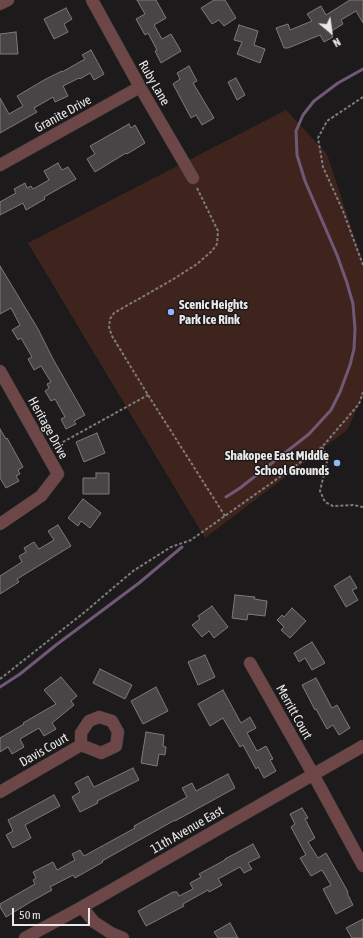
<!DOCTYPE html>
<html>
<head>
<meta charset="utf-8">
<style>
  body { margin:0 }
  #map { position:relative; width:363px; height:938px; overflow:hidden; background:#1d1a1b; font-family:"Asap Condensed",sans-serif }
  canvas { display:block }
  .north { position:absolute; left:311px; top:12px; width:40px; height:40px; -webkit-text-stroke:3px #1d1a1b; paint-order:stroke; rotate:151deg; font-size:11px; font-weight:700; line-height:16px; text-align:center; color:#eae7e8 }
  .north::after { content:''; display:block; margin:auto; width:14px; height:18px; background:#eae7e8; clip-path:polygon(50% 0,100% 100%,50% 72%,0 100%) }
  .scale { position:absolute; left:12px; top:908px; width:78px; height:18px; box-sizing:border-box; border:2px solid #eae7e8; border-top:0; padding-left:5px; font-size:12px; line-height:14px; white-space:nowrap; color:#eae7e8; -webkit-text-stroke:3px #1d1a1b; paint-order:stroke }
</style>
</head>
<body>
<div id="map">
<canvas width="363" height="938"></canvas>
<div class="north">N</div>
<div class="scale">50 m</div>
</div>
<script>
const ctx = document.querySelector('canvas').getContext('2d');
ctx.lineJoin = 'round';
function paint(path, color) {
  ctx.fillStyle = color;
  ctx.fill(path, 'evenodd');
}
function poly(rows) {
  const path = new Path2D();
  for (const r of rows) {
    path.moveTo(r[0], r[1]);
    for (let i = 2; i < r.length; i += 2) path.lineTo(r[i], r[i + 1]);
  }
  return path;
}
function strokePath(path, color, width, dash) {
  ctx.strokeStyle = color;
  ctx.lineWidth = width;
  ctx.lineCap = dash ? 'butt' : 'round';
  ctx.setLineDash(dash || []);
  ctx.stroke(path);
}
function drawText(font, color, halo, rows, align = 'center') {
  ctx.font = font + ' "Asap Condensed",sans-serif';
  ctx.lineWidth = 3;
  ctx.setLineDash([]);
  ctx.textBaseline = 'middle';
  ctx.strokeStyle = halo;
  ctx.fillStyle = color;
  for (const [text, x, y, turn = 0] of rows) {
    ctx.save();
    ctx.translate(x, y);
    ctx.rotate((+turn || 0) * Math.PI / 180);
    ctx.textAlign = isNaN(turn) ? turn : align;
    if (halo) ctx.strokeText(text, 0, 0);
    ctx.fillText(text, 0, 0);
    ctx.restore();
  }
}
const green = poly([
  [286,110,327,154,363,263,363,396,347,430,205,538,28,243]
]);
const stream = poly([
  [226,497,240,488,309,434,331,410,340,392,350,365,354,349,355,329,353,304,347,283,337,255,305,181,297,155,296,131,303,115,314,101,338,83,363,69],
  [0,687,20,674,56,645,139,583,182,547]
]);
const building = poly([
  [137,0,156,0,166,18,154,25,162,39,171,34,181,51,161,63,155,51,157,50,148,33,145,35,136,19,145,14,137,0],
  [214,0,225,0,236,18,224,26,219,20,212,24,201,8,214,0],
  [350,0,363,0,363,23,356,11,341,20,343,24,330,32,333,37,324,42,320,35,288,48,284,48,276,28,288,24,290,30,312,21,307,14,321,6,326,15,350,0],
  [66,8,72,19,64,24,68,32,54,39,44,19,66,8],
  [239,25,258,31,254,45,265,49,260,63,237,54,242,42,234,40,239,25],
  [16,32,18,54,0,54,0,34,16,32],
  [91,50,104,74,94,80,90,73,80,79,79,78,63,86,68,96,55,102,53,97,34,108,37,112,0,133,0,98,9,114,23,106,17,96,44,80,62,71,62,72,85,59,82,55,91,50],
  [189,66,197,81,193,83,214,118,202,125,196,115,191,118,173,84,180,79,177,73,189,66],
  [236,78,245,95,237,100,228,82,236,78],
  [129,124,131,128,135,125,145,143,127,154,126,153,95,172,87,159,95,154,90,146,129,124],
  [58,163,62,170,68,167,76,179,44,197,45,199,26,210,23,203,0,215,0,202,16,193,14,189,25,183,27,188,31,186,33,189,49,180,44,171,58,163],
  [0,266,38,329,53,359,85,415,74,421,76,424,66,429,61,419,65,417,55,399,51,401,45,391,49,388,47,384,51,382,41,366,34,370,28,359,32,357,21,338,18,340,12,330,20,325,11,308,0,314,0,266],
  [0,429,6,439,7,438,23,467,18,470,20,474,16,476,19,481,6,488,0,478,0,429],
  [97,433,105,453,84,462,76,442,97,433],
  [96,473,109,473,109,494,83,494,83,478,96,478,96,473],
  [83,499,101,513,90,528,81,521,78,526,68,518,83,499],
  [58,525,71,546,17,579,19,582,0,594,0,576,22,562,19,556,26,552,24,548,34,542,39,549,54,540,48,531,58,525],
  [350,576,357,588,352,590,358,600,346,607,334,586,350,576],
  [235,595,255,597,254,599,267,601,265,616,248,614,247,620,232,618,235,595],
  [212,606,228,627,214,638,209,631,202,637,192,625,200,619,198,616,212,606],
  [292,608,306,621,290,638,281,630,284,627,277,620,282,615,284,617,292,608],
  [312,642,325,663,312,670,305,658,299,662,294,653,312,642],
  [205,655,215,677,198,685,188,662,205,655],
  [100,669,132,685,125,699,93,683,100,669],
  [61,677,77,696,71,701,74,705,52,723,56,729,44,736,39,728,20,739,24,747,12,754,8,747,0,752,0,738,24,724,23,723,56,704,44,690,61,677],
  [316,678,332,708,337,705,350,728,339,735,333,725,327,729,316,709,315,710,302,685,316,678],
  [156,687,168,711,143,724,131,701,156,687],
  [223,690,241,723,250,717,256,728,247,733,257,751,266,746,273,759,270,760,276,771,264,778,258,767,256,769,243,745,240,747,223,718,210,726,198,704,223,690],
  [146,732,164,735,163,746,166,747,165,755,159,754,157,766,141,763,146,732],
  [133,768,139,780,97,801,98,803,80,812,72,797,80,792,75,783,88,776,94,787,133,768],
  [228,774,235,788,175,821,175,820,102,861,103,862,75,878,73,875,50,887,52,890,32,901,6,917,0,907,0,904,35,884,33,880,36,878,33,872,53,862,57,870,75,860,72,854,80,850,84,856,135,828,134,826,187,797,182,788,192,783,196,791,228,774],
  [54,795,60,806,25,825,31,838,13,848,6,835,13,831,8,820,54,795],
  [302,808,308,818,305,819,315,838,308,842,318,858,326,853,348,892,347,893,353,905,336,914,323,889,331,885,322,870,311,876,300,858,306,855,291,827,295,824,290,814,302,808],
  [253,844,260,857,248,863,252,869,244,873,240,867,218,879,222,885,209,892,208,890,183,904,184,906,146,926,138,911,173,892,177,892,179,896,193,889,190,883,201,877,199,874,225,860,225,859,253,844],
  [363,919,363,938,352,938,346,928,363,919],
  [230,923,238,938,218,938,214,932,230,923]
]);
const path = poly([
  [363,97,327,121,318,138,323,167,343,211,363,265],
  [197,188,218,231,217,244,212,251,197,264,172,280,114,313,110,319,109,327,112,336,148,395,225,516],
  [54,447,148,395],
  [322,447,328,457,320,491,325,502,333,506,353,505,363,507],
  [0,679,86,611,133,571,171,547,191,540,322,447,359,404,363,392]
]);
const minor = poly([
  [92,0,140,87,193,178],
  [0,4,8,0],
  [0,165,140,87],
  [0,371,58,474,41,496,0,524],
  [250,663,313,774,363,866],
  [99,717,112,721,118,732,116,746,101,753,81,745,81,733,89,721,99,717],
  [0,792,81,745],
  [82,907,94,922,111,933,123,938],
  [25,938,82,907,363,746]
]);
const markers = [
  [171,312,4,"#8fb8fd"],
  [337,463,4,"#8fb8fd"]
];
const streetNames = [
  ["Ruby Lane",154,83,60],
  ["Granite Drive",63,114,-29],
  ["Heritage Drive",48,428,61],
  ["Merritt Court",294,712,61],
  ["Davis Court",44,750,-30],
  ["11th Avenue East",187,830,-30]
];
const poiNames = [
  ["Scenic Heights",179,305],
  ["Park Ice Rink",179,320],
  ["Shakopee East Middle",329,456,"right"],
  ["School Grounds",329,471,"right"]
];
paint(green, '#3f241d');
strokePath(stream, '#705977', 3);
paint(building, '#484547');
strokePath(building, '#7e7a7c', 1);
strokePath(minor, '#3a3738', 13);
strokePath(path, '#7e7b7c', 2, [3, 2]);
strokePath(minor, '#6d4748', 12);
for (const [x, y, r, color] of markers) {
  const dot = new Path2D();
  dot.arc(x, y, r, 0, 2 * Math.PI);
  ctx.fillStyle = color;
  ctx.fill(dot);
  strokePath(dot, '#1d1a1b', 1.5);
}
drawText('13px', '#eae7e8', '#1d1a1b', streetNames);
drawText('bold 13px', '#eae7e8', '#1d1a1b', poiNames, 'left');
</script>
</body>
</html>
